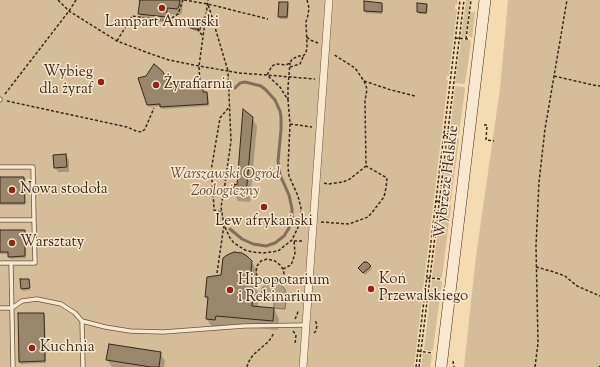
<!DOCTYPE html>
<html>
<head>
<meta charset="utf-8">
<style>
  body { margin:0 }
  canvas { display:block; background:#f5dbb2 }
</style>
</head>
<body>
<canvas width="600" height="367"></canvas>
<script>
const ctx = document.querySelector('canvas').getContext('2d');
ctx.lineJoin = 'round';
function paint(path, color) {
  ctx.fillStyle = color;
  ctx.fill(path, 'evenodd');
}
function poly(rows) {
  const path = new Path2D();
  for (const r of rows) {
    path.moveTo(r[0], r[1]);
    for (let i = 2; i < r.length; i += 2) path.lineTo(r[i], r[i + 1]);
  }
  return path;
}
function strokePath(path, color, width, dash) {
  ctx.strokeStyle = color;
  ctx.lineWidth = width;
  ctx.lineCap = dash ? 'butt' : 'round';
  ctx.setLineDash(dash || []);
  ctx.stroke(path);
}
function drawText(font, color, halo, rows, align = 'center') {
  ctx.font = font + ' "Sorts Mill Goudy",serif';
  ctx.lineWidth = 3;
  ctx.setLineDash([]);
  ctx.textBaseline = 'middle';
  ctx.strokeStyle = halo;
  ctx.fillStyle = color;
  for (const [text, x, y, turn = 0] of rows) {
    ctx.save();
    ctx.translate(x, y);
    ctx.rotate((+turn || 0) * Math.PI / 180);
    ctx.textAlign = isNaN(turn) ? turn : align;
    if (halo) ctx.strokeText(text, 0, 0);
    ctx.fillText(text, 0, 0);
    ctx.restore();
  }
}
const green = poly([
  [0,0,458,0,457,5,455,5,455,9,457,9,449,76,447,76,446,80,448,80,414,367,0,367],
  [466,0,470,0,466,36,464,37,461,37],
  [508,0,600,0,600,367,464,367,476,256,500,89],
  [471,12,475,12,472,38,468,36,470,13],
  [461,40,470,40,471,42,465,83,464,84,455,83],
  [455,86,464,87,465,89,459,134,458,135,450,134],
  [449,137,458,138,459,140,451,200,450,202,441,200],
  [441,204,449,204,451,206,442,277,441,278,432,277],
  [432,280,441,281,442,282,433,350,432,351,424,350],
  [423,353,432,355,430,367,421,367]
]);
const water = poly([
  [275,282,280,284,284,288,287,294,285,309,274,308,274,301,261,299,261,295,262,288,267,284,275,282]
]);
const shadow = poly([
  [138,0,184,0,183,0,182,13,180,15,171,14,171,23,143,20,139,13,140,5],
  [288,3,289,6,288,19,280,19,279,16],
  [382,4,383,6,382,14,366,13,365,11],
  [427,5,428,7,427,14,419,14,418,11],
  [200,23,202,25,200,32,192,30,191,28],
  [166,81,173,86,202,86,204,88,204,93,207,93,208,95,209,106,162,109,161,106,149,107,148,105],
  [252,118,257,126,250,202,238,201,234,193,238,186],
  [66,155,69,160,69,172,58,172,55,167],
  [0,178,24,178,25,180,25,205,0,205],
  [0,231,25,231,26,233,26,258,10,259,9,254,0,254],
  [251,261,257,271,256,289,259,294,258,308,274,309,279,319,278,330,221,325,220,329,213,329,207,319,208,300,206,297,222,275],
  [367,263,372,269,365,275,360,270],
  [29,280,30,282,30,290,23,291,22,288],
  [43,314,45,316,46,363,21,364,20,362],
  [160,353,165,361,164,367,112,367,107,359]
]);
const stream = poly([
  [230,229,242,239,253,244,266,246,275,243,284,236,289,228,292,220,292,209,289,195,280,175,278,161,281,130,281,117,280,111,275,100,266,90,261,86,245,82,240,83,235,88]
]);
const building = poly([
  [140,0,180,0,179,6,177,9,167,8,167,17,138,14,140,0],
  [364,1,382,3,382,12,364,11,364,1],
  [279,2,288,2,287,17,278,17,279,2],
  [417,3,427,4,426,13,417,12,417,3],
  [191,20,201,22,200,30,190,28,191,20],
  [154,64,160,69,163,72,166,79,174,85,203,85,203,92,207,92,208,104,160,107,160,104,147,105,138,78,146,76,154,64],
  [243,109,253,117,246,195,233,194,234,184,237,185,243,109],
  [66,154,67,167,54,168,53,155,66,154],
  [0,177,24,177,25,203,0,203,0,177],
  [0,230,25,230,25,256,8,257,8,252,0,252,0,230],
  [234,252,242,253,247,256,252,261,250,283,254,283,252,306,274,308,273,321,216,316,215,320,206,319,208,297,205,297,207,277,221,275,223,258,227,255,234,252],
  [364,262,367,262,371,266,363,273,358,268,364,262],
  [20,279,29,279,30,288,21,289,20,279],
  [18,313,44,313,45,361,19,362,18,313],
  [109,344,161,352,159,367,151,367,106,360,109,344]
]);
const path = poly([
  [58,0,69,11,117,41,151,54,169,60,199,66,228,71,231,141,225,184,221,207,224,225,230,238,234,243,245,250,252,252,263,253,278,251,292,240,300,223,301,208,298,196,289,176,288,167,290,124,288,100,280,87,267,75,239,73,228,71,208,4],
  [184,0,208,4,268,19],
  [307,0,309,8,308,15,306,22,307,46,306,53,303,56,299,56,292,59,290,63,286,65,276,64,272,66,267,75,315,79],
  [202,35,198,30,199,22,206,16],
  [307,37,310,40,318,43],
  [455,38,469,39],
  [466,39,471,0],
  [117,41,132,16,167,21,178,14,183,0],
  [290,67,300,64,303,57],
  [554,76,593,85,600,86],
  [364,81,391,90,415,96],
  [200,85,199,66,208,0],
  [5,94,69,11,76,0],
  [288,100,288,87,290,63],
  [7,101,127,127,136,131,142,132,145,129,154,108],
  [290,124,312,127],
  [484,125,487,125,486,140,494,141],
  [444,135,458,137],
  [324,183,328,184,343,182,350,179,366,166],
  [436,201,450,203],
  [221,212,214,210,213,190,211,171,220,118,230,106],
  [321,222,349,224,368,217,374,210,384,197,386,188,387,178,366,166,365,101,367,89,364,81,355,68,333,54],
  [294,241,304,241],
  [536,267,554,272,565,276,577,286,600,296],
  [283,269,291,265,293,260,295,253,294,241],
  [217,273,224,225],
  [257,276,256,272,257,266,261,261,267,259,275,261,280,265,283,269,285,278],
  [251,277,257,276,263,282,280,279,285,279,300,282],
  [427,278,441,279],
  [295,319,297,315,298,311],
  [293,331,296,335,295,344],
  [314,333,316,331,317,325,315,320],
  [418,351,432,353],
  [453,361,454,367],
  [247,367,248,363,253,355,269,341,274,333],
  [416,367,460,0],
  [419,367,464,0],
  [535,367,538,343,536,246,539,182,545,129,567,0],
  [599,367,600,366]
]);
const lane = poly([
  [0,100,0,99],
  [0,167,33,167,34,220,0,220],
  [0,263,35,263,34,220],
  [11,263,13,367],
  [0,308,12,308,22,301,37,299,61,304,75,313,82,321,105,327,130,331,163,332,244,326,306,325],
  [82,321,83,367]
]);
const street = poly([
  [303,367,329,0]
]);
const secondary = poly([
  [441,367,485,0]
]);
const markers = [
  [162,8,4,"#8f2418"],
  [101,82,4,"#8f2418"],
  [156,85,4,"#8f2418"],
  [12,190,4,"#8f2418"],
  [264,207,4,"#8f2418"],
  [12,243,4,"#8f2418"],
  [371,289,4,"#8f2418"],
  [230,290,4,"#8f2418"],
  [32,348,4,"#8f2418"]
];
const poiNames = [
  ["Lampart Amurski",162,23,"center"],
  ["Wybieg",93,73,"right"],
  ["dla żyraf",93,90,"right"],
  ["Żyrafiarnia",164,85],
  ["Nowa stodoła",20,190],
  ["Lew afrykański",264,222,"center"],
  ["Warsztaty",20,243],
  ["Koń",379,280],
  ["Przewalskiego",379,297],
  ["Hipopotarium",238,281],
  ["i Rekinarium",238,298],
  ["Kuchnia",40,348]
];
const parkNames = [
  ["Warszawski Ogród",225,175],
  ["Zoologiczny",225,192]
];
const streetNames = [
  ["Wybrzeże Helskie",448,182,-83]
];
paint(green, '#d5bd99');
paint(water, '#b59e7f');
strokePath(water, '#836f58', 1);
paint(shadow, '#0003');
strokePath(stream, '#836f58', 3);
paint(building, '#9a866a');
strokePath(building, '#38291d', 1);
strokePath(lane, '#675642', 5);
strokePath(street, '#675642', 8);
strokePath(secondary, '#38291d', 12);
strokePath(path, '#38291d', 1.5, [3, 2]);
strokePath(lane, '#f8e8cd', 3.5);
strokePath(street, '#f8e8cd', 7);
strokePath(secondary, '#f8e8cd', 11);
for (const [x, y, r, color] of markers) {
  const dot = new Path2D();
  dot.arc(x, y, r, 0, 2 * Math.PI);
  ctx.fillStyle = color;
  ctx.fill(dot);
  strokePath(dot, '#f8e8cd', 1.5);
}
drawText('15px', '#38291d', '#f8e8cd', poiNames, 'left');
drawText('italic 15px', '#5f4e3c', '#f8e8cd', parkNames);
drawText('15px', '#38291d', '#f8e8cd', streetNames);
</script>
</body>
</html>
